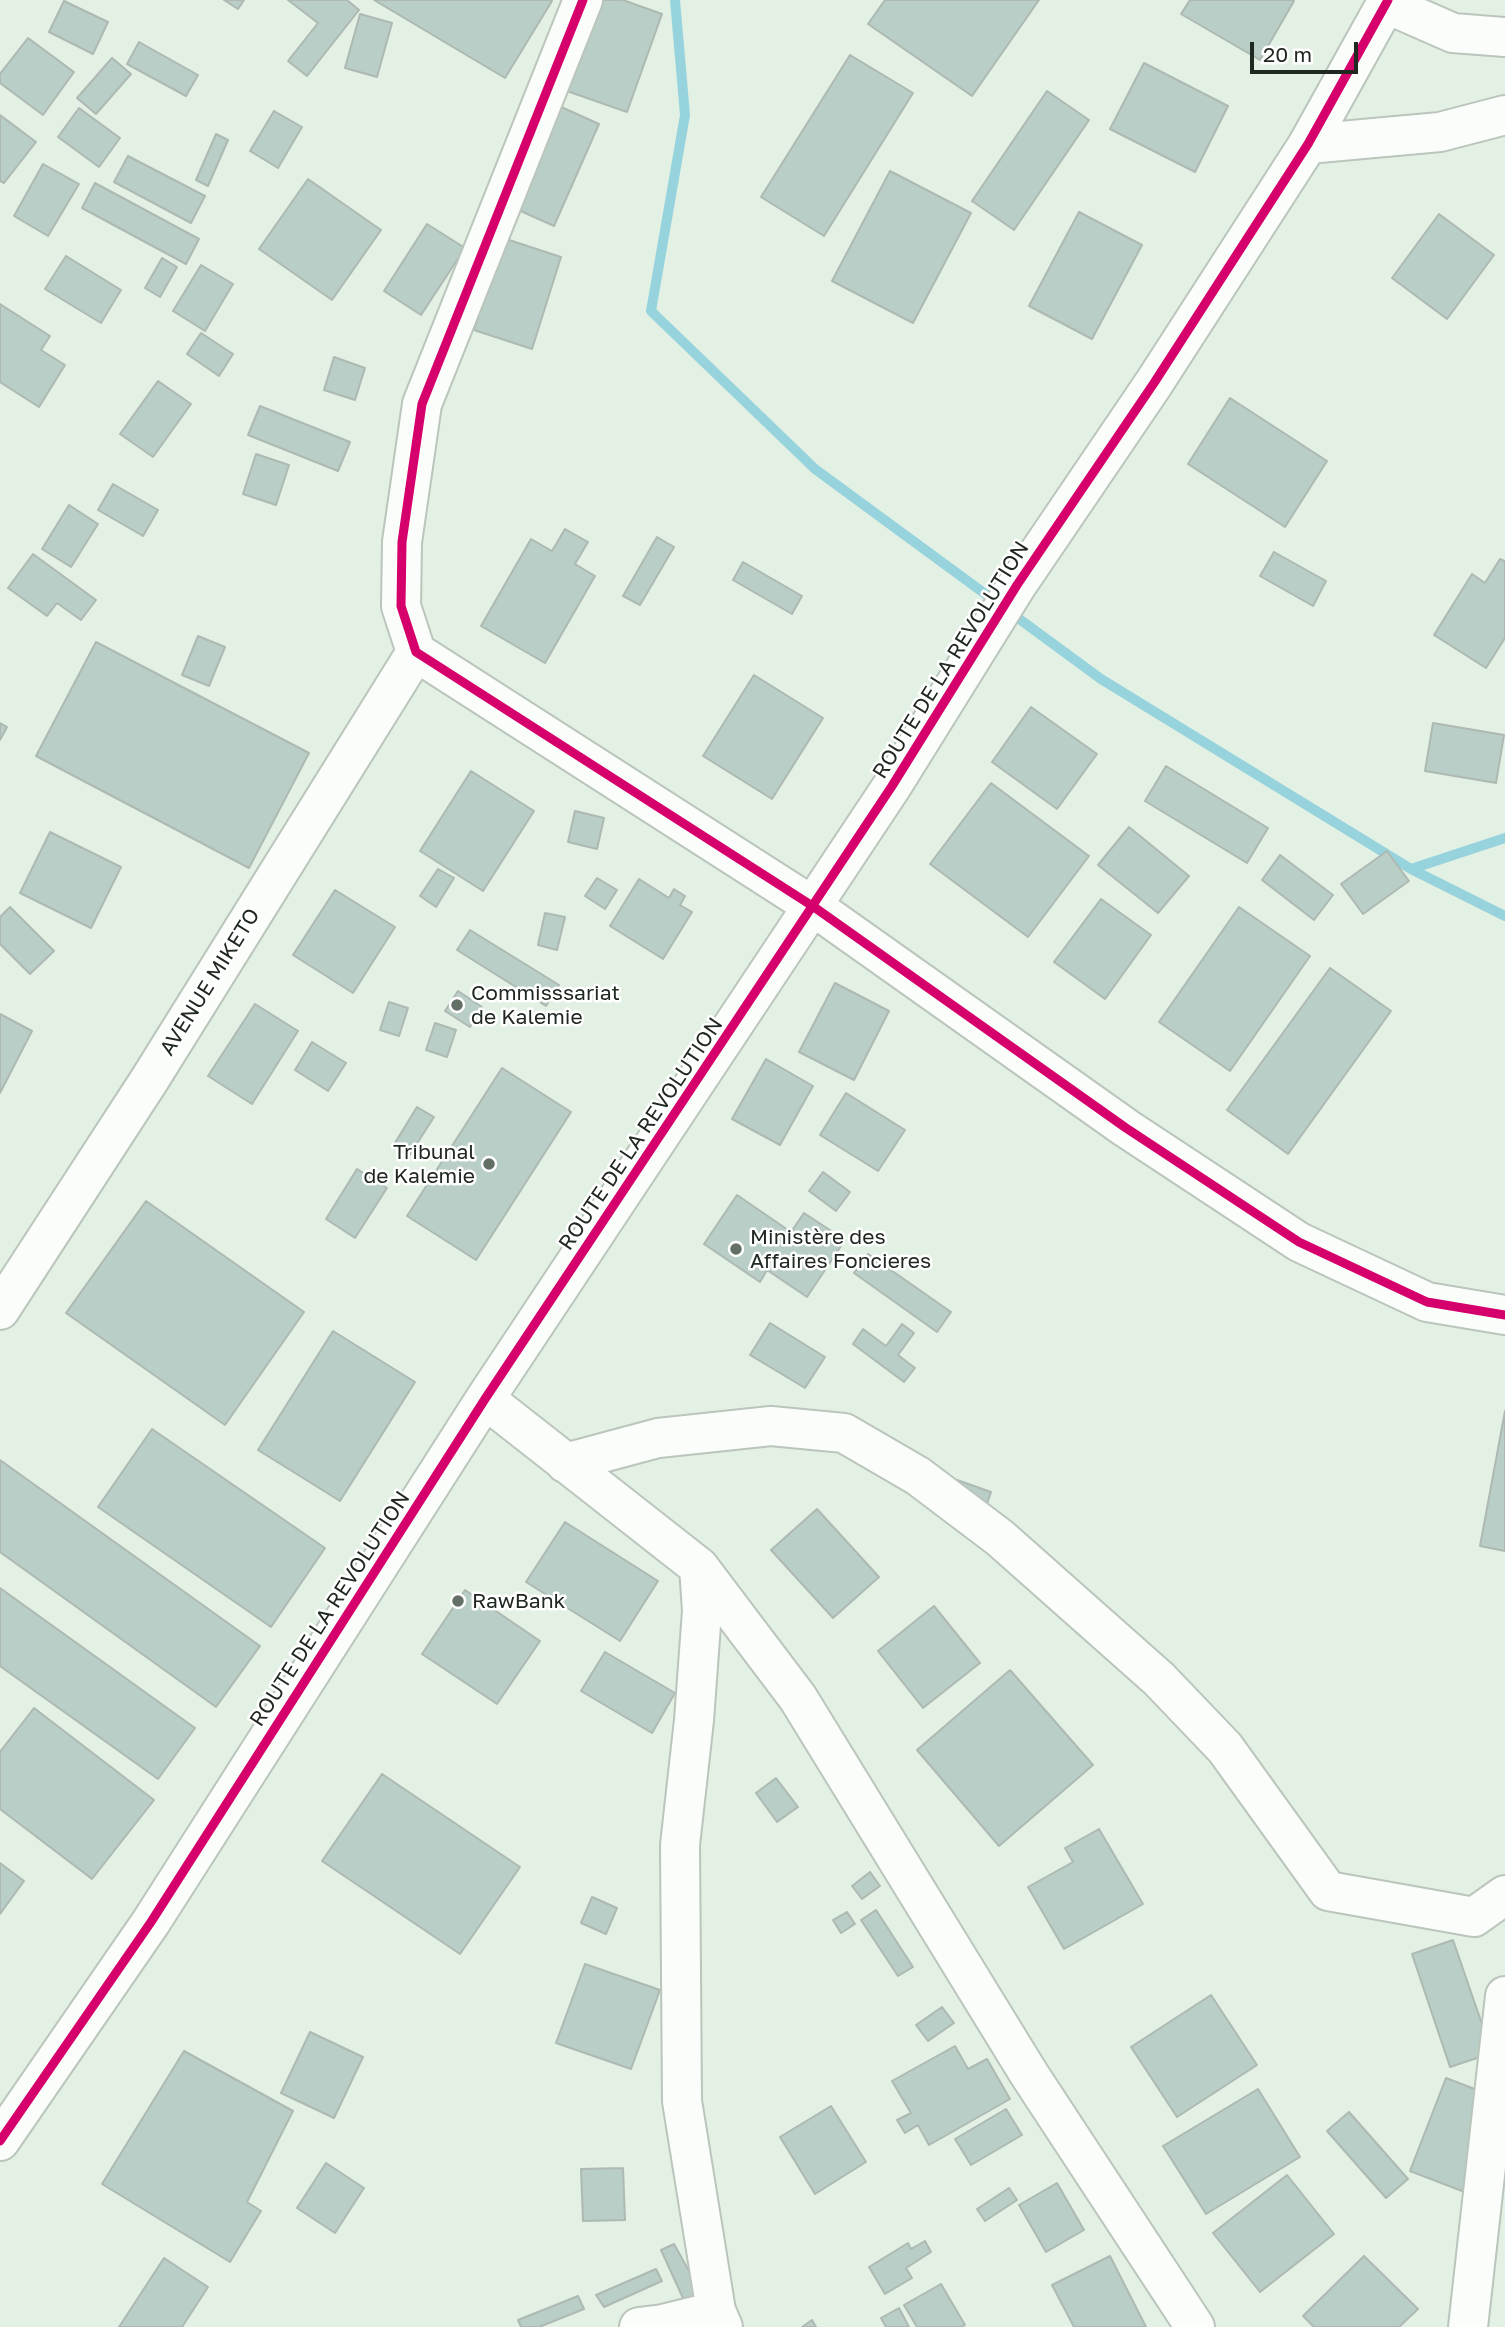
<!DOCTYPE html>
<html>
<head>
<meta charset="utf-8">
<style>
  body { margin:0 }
  #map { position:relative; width:1505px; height:2327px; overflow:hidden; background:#e3f0e4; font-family:"Golos Text",sans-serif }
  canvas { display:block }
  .scale { position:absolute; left:1250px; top:42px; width:108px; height:32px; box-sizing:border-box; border:4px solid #202921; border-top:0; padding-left:9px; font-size:21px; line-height:24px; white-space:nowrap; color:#202921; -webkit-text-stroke:5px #fff; paint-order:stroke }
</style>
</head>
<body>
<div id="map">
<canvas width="1505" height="2327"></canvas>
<div class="scale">20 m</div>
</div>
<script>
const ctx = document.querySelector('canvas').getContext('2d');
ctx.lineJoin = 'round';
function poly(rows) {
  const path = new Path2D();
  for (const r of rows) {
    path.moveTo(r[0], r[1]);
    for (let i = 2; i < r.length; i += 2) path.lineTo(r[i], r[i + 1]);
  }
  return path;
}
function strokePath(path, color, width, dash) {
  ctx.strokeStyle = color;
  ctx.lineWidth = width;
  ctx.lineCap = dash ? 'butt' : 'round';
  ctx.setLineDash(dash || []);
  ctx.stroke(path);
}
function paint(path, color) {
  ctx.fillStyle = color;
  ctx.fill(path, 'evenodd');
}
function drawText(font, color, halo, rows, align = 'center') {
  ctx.font = font + ' "Golos Text",sans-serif';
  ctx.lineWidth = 5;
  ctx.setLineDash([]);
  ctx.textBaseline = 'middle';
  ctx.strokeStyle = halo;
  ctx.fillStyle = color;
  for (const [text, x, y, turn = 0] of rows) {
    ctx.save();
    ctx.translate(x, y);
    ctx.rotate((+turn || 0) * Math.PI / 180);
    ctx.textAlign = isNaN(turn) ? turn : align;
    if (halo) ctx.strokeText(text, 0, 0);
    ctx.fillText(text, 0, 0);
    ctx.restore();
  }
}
const stream = poly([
  [675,0,685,115,651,311,815,469,1101,679,1411,869,1505,916],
  [1411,869,1505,838]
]);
const building = poly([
  [224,0,244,0,238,9,224,0],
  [288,0,347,0,359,10,307,76,288,61,318,23,288,0],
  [374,0,550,0,552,1,505,78,374,0],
  [599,0,623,0,662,14,627,112,567,91,599,0],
  [885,0,1039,0,972,96,868,24,885,0],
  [1190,0,1292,0,1294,1,1260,60,1181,14,1190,0],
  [64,1,108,22,93,54,49,32,64,1],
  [360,14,392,23,377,77,345,68,360,14],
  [28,38,74,72,43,115,0,83,0,74,28,38],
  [139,42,198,75,186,96,127,64,139,42],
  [850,55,913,93,824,236,761,197,850,55],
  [112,58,131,74,96,114,77,98,112,58],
  [1144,63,1228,106,1195,172,1110,129,1144,63],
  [1047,91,1089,120,1014,230,972,201,1047,91],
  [539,97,599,124,554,226,494,199,539,97],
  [79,108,120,138,99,167,58,137,79,108],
  [274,111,302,127,278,168,250,151,274,111],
  [0,115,36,142,4,183,0,181,0,115],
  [216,134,228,140,208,186,196,180,216,134],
  [128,156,205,196,191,223,114,182,128,156],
  [43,164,79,184,48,236,14,216,43,164],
  [890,171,971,213,913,323,832,281,890,171],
  [308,179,381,230,332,300,259,249,308,179],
  [95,183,199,239,186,264,82,208,95,183],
  [1079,212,1142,245,1092,339,1029,306,1079,212],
  [1439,214,1494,255,1447,319,1392,278,1439,214],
  [427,224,465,248,421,315,384,291,427,224],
  [503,238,561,257,532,349,474,330,503,238],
  [66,256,121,290,101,323,45,289,66,256],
  [162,258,177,267,160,297,145,288,162,258],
  [201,265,233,284,205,331,173,311,201,265],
  [0,304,50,336,41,350,65,365,39,407,0,382,0,304],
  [201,333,233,354,219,376,187,354,201,333],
  [334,357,365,368,355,400,324,390,334,357],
  [158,381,191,404,153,457,120,434,158,381],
  [1230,398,1327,461,1285,527,1188,464,1230,398],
  [260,406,350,442,338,471,248,435,260,406],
  [256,454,289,465,276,505,243,494,256,454],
  [113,484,158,510,143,536,98,510,113,484],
  [69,505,98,524,71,567,42,549,69,505],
  [565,529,588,542,575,564,595,576,545,663,481,626,531,539,552,551,565,529],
  [657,537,674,547,640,605,623,596,657,537],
  [1274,552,1326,581,1313,606,1260,576,1274,552],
  [33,554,96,600,81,620,57,603,47,616,8,588,33,554],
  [1500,559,1505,561,1505,638,1486,668,1434,635,1472,574,1485,583,1500,559],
  [743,562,802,596,792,614,733,580,743,562],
  [198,636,225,647,209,686,182,675,198,636],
  [96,642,309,753,249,868,36,756,96,642],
  [754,675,823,718,772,799,703,756,754,675],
  [1031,707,1097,754,1057,809,992,762,1031,707],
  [0,723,7,727,0,740,0,723],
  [1433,723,1504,735,1496,783,1425,771,1433,723],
  [1166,766,1268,828,1247,863,1145,801,1166,766],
  [471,771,534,811,483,891,420,851,471,771],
  [991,783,1089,856,1028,937,930,864,991,783],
  [575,811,604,818,597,849,568,842,575,811],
  [1129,827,1189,876,1158,913,1098,865,1129,827],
  [50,832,121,867,91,928,20,893,50,832],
  [1387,851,1409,881,1363,914,1341,884,1387,851],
  [1280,855,1333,895,1314,920,1262,880,1280,855],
  [438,869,454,878,436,907,420,896,438,869],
  [597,878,617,890,605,909,585,896,597,878],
  [639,879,669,898,674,889,685,896,680,905,692,912,663,959,610,926,639,879],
  [335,890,395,927,353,993,293,955,335,890],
  [1101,899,1151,935,1105,999,1054,962,1101,899],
  [10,907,54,951,30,974,0,944,0,917,10,907],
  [1239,907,1310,956,1230,1071,1159,1022,1239,907],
  [545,913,565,917,557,950,538,945,545,913],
  [470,930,559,985,546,1006,457,950,470,930],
  [1330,968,1391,1011,1288,1154,1227,1110,1330,968],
  [835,983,889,1011,854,1080,799,1052,835,983],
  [458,991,482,1007,470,1027,445,1011,458,991],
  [389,1002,408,1008,399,1036,380,1030,389,1002],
  [255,1004,298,1031,252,1104,208,1076,255,1004],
  [0,1014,32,1031,0,1093,0,1014],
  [435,1023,456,1030,447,1057,426,1050,435,1023],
  [312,1042,346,1063,328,1091,295,1070,312,1042],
  [766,1059,813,1086,780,1145,732,1119,766,1059],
  [502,1068,571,1112,476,1260,407,1216,502,1068],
  [846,1093,905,1130,878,1171,820,1135,846,1093],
  [417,1107,434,1117,409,1156,393,1146,417,1107],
  [357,1169,387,1188,355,1238,326,1219,357,1169],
  [823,1172,850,1192,836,1211,809,1191,823,1172],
  [737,1195,791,1232,804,1213,845,1240,807,1297,767,1270,760,1282,704,1244,737,1195],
  [146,1201,304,1312,225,1425,66,1313,146,1201],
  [868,1254,951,1312,937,1332,854,1273,868,1254],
  [770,1323,825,1357,805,1388,750,1355,770,1323],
  [902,1324,914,1333,898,1355,915,1368,904,1382,853,1344,863,1329,886,1346,902,1324],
  [333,1331,415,1382,340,1501,258,1450,333,1331],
  [1505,1411,1505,1551,1480,1546,1505,1411],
  [152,1429,325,1548,271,1627,98,1507,152,1429],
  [0,1460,260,1646,216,1707,0,1552,0,1460],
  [957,1480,991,1492,982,1519,947,1507,957,1480],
  [817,1509,879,1577,833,1618,771,1550,817,1509],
  [565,1522,658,1581,620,1641,526,1582,565,1522],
  [0,1588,195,1728,158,1779,0,1666,0,1588],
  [465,1590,540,1641,497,1704,422,1654,465,1590],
  [934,1606,980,1663,923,1708,878,1651,934,1606],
  [605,1652,675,1693,652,1733,581,1691,605,1652],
  [1010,1670,1093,1765,999,1846,917,1750,1010,1670],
  [34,1708,154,1800,92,1879,0,1809,0,1752,34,1708],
  [382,1774,520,1867,460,1954,322,1861,382,1774],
  [776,1778,798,1807,777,1822,756,1793,776,1778],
  [1099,1829,1143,1904,1064,1949,1028,1887,1073,1862,1065,1848,1099,1829],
  [0,1863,24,1881,0,1914,0,1863],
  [870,1872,880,1886,862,1899,852,1886,870,1872],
  [592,1897,617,1908,606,1934,581,1923,592,1897],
  [876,1910,913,1967,898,1976,861,1920,876,1910],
  [847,1912,855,1924,841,1933,833,1920,847,1912],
  [1453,1940,1492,2053,1450,2067,1412,1954,1453,1940],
  [585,1964,660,1990,631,2069,556,2043,585,1964],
  [1211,1995,1257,2065,1177,2117,1131,2047,1211,1995],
  [942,2007,954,2023,928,2041,916,2025,942,2007],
  [310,2032,363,2057,334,2118,281,2093,310,2032],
  [955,2046,968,2069,987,2059,1010,2099,929,2145,918,2125,905,2133,897,2120,911,2113,892,2081,955,2046],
  [184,2051,293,2111,247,2202,261,2211,230,2262,102,2184,184,2051],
  [1446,2078,1498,2098,1462,2191,1410,2171,1446,2078],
  [1258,2089,1300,2157,1206,2214,1163,2146,1258,2089],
  [831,2106,866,2162,815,2194,780,2137,831,2106],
  [1006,2109,1022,2135,971,2165,955,2139,1006,2109],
  [1349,2112,1408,2179,1386,2198,1327,2131,1349,2112],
  [326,2163,364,2188,335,2233,297,2208,326,2163],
  [623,2168,625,2220,583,2221,581,2169,623,2168],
  [1287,2175,1334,2234,1260,2292,1213,2233,1287,2175],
  [1057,2183,1084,2230,1046,2252,1019,2205,1057,2183],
  [1009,2188,1017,2200,985,2221,977,2209,1009,2188],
  [925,2241,931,2252,906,2268,912,2278,885,2294,869,2267,908,2243,911,2249,925,2241],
  [674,2244,704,2298,687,2307,661,2250,674,2244],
  [1110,2256,1146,2327,1074,2327,1052,2285,1110,2256],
  [1364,2256,1418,2309,1399,2327,1314,2327,1303,2316,1364,2256],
  [164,2258,208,2287,182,2327,119,2327,164,2258],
  [656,2269,662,2281,604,2307,596,2295,656,2269],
  [941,2284,965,2325,961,2327,917,2327,904,2305,941,2284],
  [578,2296,584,2309,539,2327,521,2327,518,2320,578,2296],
  [899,2308,909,2327,886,2327,881,2318,899,2308],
  [812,2320,816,2327,802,2327,812,2320]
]);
const minor = poly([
  [583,0,422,404,402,542,401,606,416,652,814,907,1126,1128,1299,1242,1427,1302,1505,1315],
  [1387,4,1453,33,1505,37],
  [1308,144,1440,132,1505,115],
  [0,1310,150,1079,416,652],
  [485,1399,699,1567,798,1698,1029,2074,1195,2327],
  [565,1463,658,1438,771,1426,844,1433,918,1476,1000,1538,1159,1679,1225,1748,1328,1891,1474,1917,1505,1895],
  [699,1567,702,1611,694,1720,680,1845,682,2101,716,2311,723,2327],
  [0,2141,151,1922,485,1399,892,786,1017,585,1154,383,1308,144,1388,0],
  [639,2327,663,2324,716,2311],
  [1468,2327,1505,1996]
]);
const cycleway = poly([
  [583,0,422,404,402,542,401,606,416,652,814,907,1126,1128,1299,1242,1427,1302,1505,1315],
  [0,2141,151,1922,485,1399,892,786,1017,585,1154,383,1308,144,1388,0]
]);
const markers = [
  [457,1005,7,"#646f65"],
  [489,1164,7,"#646f65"],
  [736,1249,7,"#646f65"],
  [458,1601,7,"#646f65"]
];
const streetNames = [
  ["ROUTE DE LA REVOLUTION",951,660,-58],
  ["AVENUE MIKETO",210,982,-58],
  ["ROUTE DE LA REVOLUTION",641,1134,-56],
  ["ROUTE DE LA REVOLUTION",330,1609,-57]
];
const poiNames = [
  ["Commisssariat",471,993],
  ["de Kalemie",471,1017],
  ["Tribunal",475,1152,"right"],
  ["de Kalemie",475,1176,"right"],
  ["Ministère des",750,1237],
  ["Affaires Foncieres",750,1261],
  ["RawBank",472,1601]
];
strokePath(stream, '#97d3dc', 10);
paint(building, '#b9cec6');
strokePath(building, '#adb9b2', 2);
strokePath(minor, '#bac5bb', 42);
strokePath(minor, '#fbfdfb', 38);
strokePath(cycleway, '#d6006c', 9);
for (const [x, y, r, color] of markers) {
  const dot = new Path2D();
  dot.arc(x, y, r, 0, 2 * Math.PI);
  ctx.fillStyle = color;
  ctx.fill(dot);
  strokePath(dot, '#fff', 2.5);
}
drawText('21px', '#202921', '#fff', streetNames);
drawText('21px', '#202921', '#fff', poiNames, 'left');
</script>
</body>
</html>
